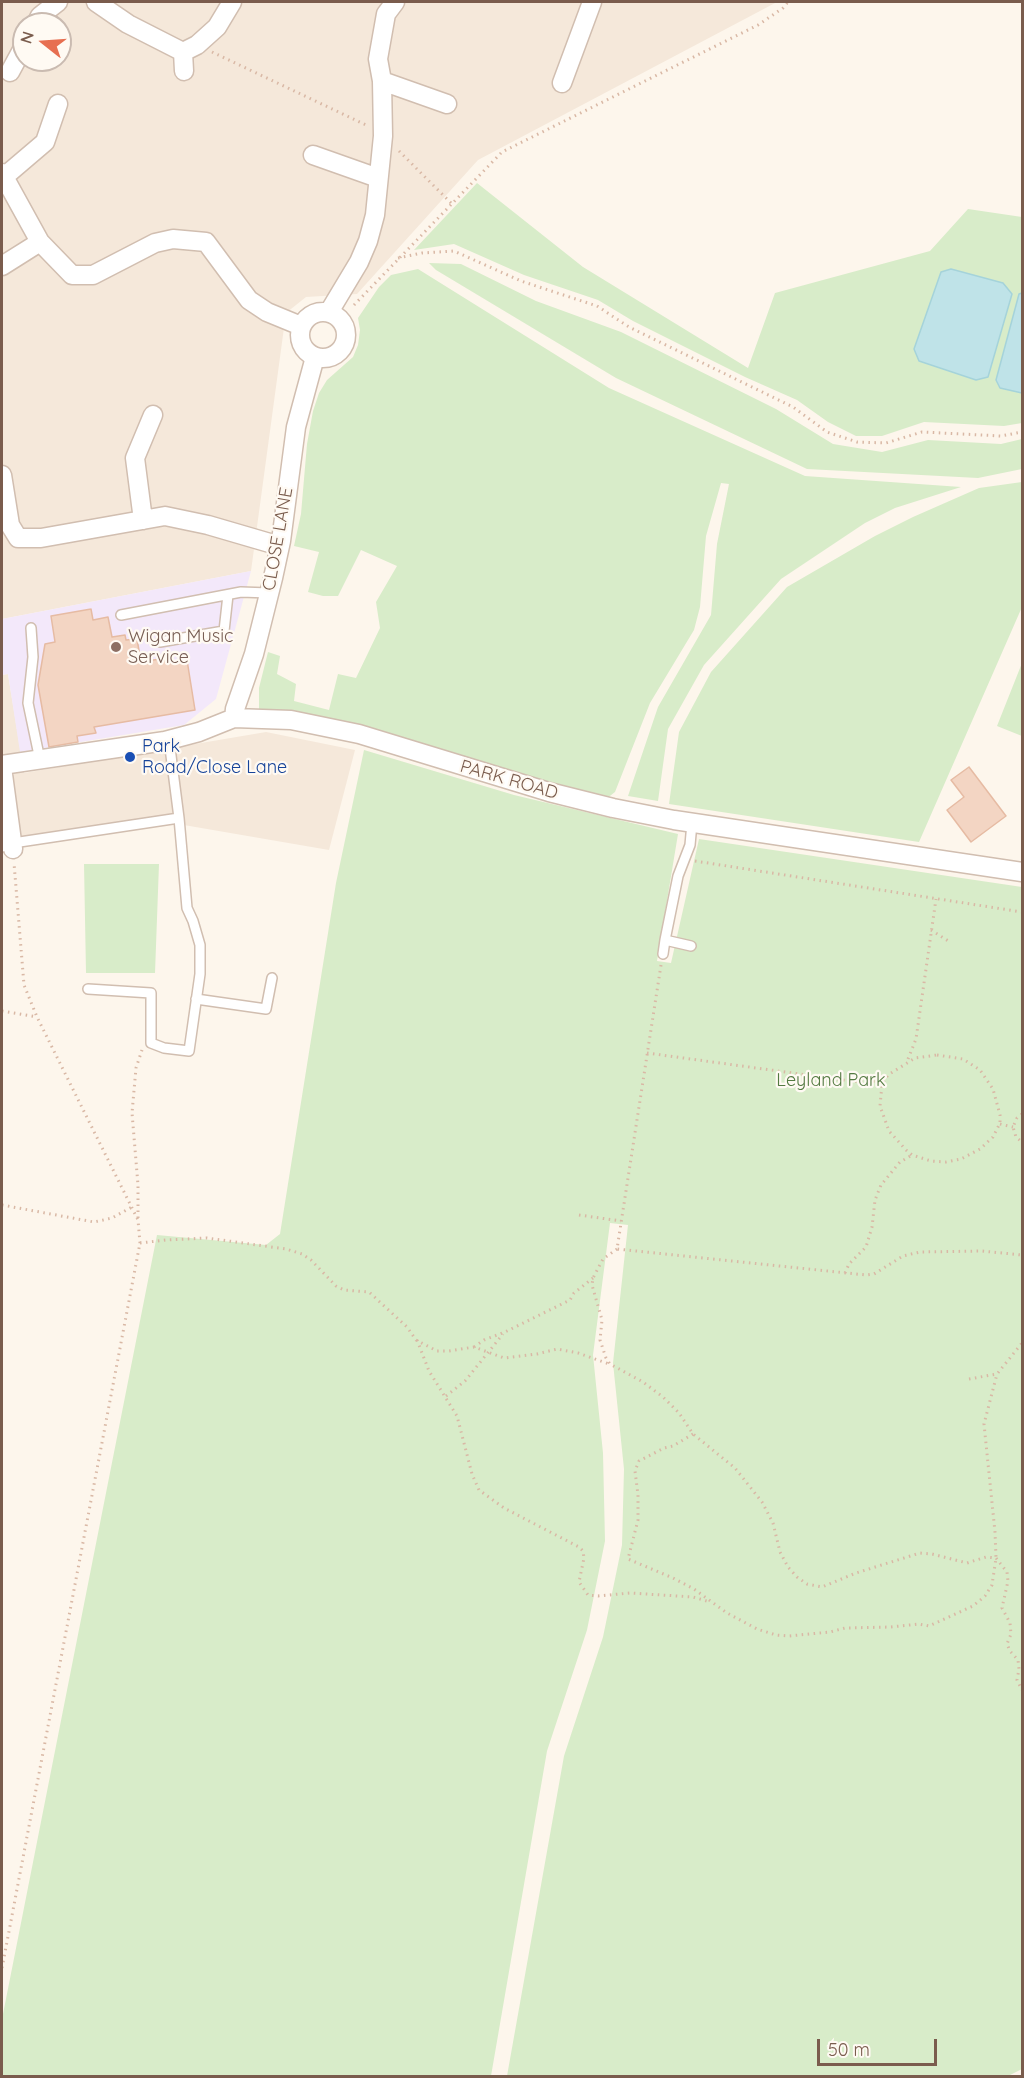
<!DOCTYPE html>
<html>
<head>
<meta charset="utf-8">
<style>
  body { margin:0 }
  #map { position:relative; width:1024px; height:2078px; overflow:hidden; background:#fdf6ec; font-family:Quicksand,sans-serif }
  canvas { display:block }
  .frame { position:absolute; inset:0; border:3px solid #7a5c4d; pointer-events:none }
  .north { position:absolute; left:12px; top:12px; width:60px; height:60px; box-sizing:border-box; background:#fffaf3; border:2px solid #cabbb1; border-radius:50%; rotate:287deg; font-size:16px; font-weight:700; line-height:24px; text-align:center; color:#7a5c4d }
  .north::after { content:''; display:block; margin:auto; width:21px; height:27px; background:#e76f51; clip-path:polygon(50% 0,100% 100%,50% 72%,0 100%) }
  .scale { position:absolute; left:817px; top:2039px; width:120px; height:27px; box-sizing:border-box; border:3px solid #7a5c4d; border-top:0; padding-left:8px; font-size:18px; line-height:21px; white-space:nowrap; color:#7a5c4d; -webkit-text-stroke:4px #fffaf3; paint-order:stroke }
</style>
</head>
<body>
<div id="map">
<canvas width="1024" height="2078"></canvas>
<div class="frame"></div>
<div class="north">N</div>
<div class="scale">50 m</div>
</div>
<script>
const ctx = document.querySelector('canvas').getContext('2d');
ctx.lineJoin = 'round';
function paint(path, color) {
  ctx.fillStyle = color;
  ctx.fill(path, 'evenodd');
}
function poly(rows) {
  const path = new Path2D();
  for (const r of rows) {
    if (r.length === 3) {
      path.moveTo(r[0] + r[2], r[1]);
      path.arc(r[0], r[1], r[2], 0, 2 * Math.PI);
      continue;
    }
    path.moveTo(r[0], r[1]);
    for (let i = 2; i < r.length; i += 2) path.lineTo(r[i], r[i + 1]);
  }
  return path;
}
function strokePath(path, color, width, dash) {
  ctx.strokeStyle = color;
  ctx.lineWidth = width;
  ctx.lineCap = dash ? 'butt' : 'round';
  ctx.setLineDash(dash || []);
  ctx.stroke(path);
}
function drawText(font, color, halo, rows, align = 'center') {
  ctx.font = font + ' Quicksand,sans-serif';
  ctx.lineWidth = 4.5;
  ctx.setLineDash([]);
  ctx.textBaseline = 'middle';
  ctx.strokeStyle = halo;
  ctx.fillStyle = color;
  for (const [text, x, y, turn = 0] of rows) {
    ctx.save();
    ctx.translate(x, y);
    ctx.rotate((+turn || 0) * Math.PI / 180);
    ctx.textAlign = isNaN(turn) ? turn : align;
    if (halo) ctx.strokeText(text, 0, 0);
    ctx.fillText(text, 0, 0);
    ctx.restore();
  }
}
const residential = poly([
  [2,2,777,2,478,160,357,294,306,297,286,313,251,571,2,619],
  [24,24,60,24,60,60,24,60],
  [8,674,24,773,266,732,355,750,329,850,178,824,2,845,2,675]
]);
const education = poly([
  [251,571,216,699,184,725,20,752,8,674,2,675,2,619]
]);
const green = poly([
  [477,183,583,267,748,368,775,293,930,251,968,209,1022,217,1022,293,1019,294,996,380,1000,388,1022,393,1022,423,1004,426,924,422,882,436,856,436,828,422,797,400,745,377,633,321,598,300,524,275,454,244,414,250],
  [429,263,461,264,536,301,621,332,776,409,833,444,882,452,928,440,1001,444,1022,439,1022,469,978,478,807,469,616,378,436,270],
  [418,269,609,388,805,476,961,487,895,508,865,523,781,579,704,665,668,729,658,801,628,796,658,707,711,615,717,544,729,484,721,483,706,536,700,607,694,630,650,703,615,792,606,799,259,712,259,688,268,652,280,656,277,674,296,684,294,701,329,710,338,674,356,678,380,628,376,602,397,566,361,550,338,596,323,596,308,592,319,552,294,546,301,514,307,444,313,411,319,393,327,380,353,357,358,345,360,330,358,318,379,287,391,275],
  [1022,482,1022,607,919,842,669,804,679,732,711,672,787,587,875,536,913,517,979,488],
  [1022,663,1022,736,997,726],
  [364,750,514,795,678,834,657,961,671,963,699,839,1022,887,1022,2069,1008,2076,507,2076,564,1756,603,1637,622,1545,624,1469,613,1363,628,1225,610,1223,593,1355,603,1453,605,1541,587,1630,547,1751,491,2076,2,2076,2,2019,157,1235,266,1245,280,1234,336,883],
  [84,864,159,864,155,973,86,973]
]);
const water = poly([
  [951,269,1003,283,1012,294,988,377,976,380,919,361,914,349,941,272,951,269],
  [1022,293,1022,393,1000,388,996,380,1019,294,1022,293]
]);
const building = poly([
  [91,609,93,620,108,617,112,637,125,635,126,640,137,639,141,662,166,658,167,664,187,660,195,710,94,727,96,733,77,736,78,742,49,747,38,685,45,644,55,642,51,616,91,609],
  [969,767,1006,816,971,842,947,810,964,797,951,780,969,767]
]);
const path = poly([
  [212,52,366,125],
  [399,151,451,203],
  [398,258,422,253,454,251,521,281,597,306,629,327,793,407,827,432,857,442,886,443,922,432,1001,436,1022,432],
  [354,305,502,152,758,25,783,8,788,2],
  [695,861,1022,912],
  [931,930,950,942],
  [661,965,617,1249,866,1275,874,1274,903,1256,920,1252,982,1251,1022,1255],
  [2,1011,37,1017],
  [647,1053,851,1081,867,1082,883,1080],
  [937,1055,963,1059,980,1070,993,1089,1000,1115,1000,1123,993,1137,980,1149,961,1159,946,1162,931,1161,912,1155,906,1150,889,1131,880,1106,882,1084,888,1075,915,1058,937,1055],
  [908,1059,916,1039,936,899],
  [1022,1114,1017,1118,1013,1127,1016,1137,1022,1142],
  [1000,1124,1013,1127],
  [2,1205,94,1222,112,1218,132,1207],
  [579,1215,621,1221],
  [138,1218,138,1185,132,1113,136,1068,142,1050],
  [140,1243,166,1240,207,1238,286,1249,302,1254,311,1260,336,1286,344,1290,369,1292,407,1327,416,1340,437,1351,449,1351,474,1347,504,1358,537,1354,557,1349,578,1353,609,1364],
  [617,1249,603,1259,593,1278,592,1285,602,1320,600,1340,606,1358,610,1364,643,1382,663,1397,679,1413,693,1434,735,1468,762,1502,773,1523,780,1552,788,1567,797,1577,807,1584,822,1587,856,1573,920,1553,932,1554,967,1563,986,1557,996,1558,1007,1572,1008,1581,1002,1608,1010,1623,1011,1634,1007,1644,1010,1651,1018,1660,1019,1669,1017,1680,1022,1690],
  [845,1273,849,1264,866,1247,872,1227,875,1200,881,1185,900,1162,912,1155],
  [417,1340,429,1371,457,1416,472,1474,479,1490,504,1508,579,1547,583,1551,584,1558,579,1582,588,1595,598,1596,630,1593,693,1597,710,1602],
  [474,1347,484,1340,505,1332,570,1300,574,1293,593,1278],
  [969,1379,997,1374,1022,1343],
  [446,1396,465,1381,503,1334],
  [693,1434,673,1446,664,1448,639,1461,635,1471,638,1495,638,1520,628,1559,673,1578,694,1589,727,1613,757,1629,776,1635,789,1636,830,1632,845,1628,891,1627,919,1624,929,1626,973,1606,985,1596,992,1585,996,1558,995,1532,984,1424,997,1374],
  [2,1968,140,1243,138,1220,37,1017,24,985,14,863]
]);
const lane = poly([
  [121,615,241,592,269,593],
  [31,628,33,657,28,703,40,760],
  [160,642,224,631,228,595],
  [2,847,13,843,179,818],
  [665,940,678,876,690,845,692,823],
  [663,954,665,940,691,946],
  [88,989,151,993,151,1043,164,1048,189,1051,200,974,200,945,193,921,187,908,179,818,169,740],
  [196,999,266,1009,272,978]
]);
const street = poly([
  [96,2,128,24,183,52,197,45,217,27,232,2],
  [36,24,40,16,58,2],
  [183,52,184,71],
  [10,72,24,46],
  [382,81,447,104],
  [562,83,592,2],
  [313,155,378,178],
  [2,173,40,242,72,275,93,275,155,243,173,239,206,242,249,300,267,312,301,326],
  [4,177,45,142,58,104],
  [2,266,40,242],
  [323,335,23],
  [329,312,359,262,368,241,375,215,383,136,382,81,378,59,386,14,395,2],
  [2,475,10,525,18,538,41,538,165,516,208,525,280,546],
  [143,520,135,458,153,415],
  [234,718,235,709,254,654,273,578,281,541,296,427,315,357],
  [2,765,165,741,199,732,234,718,291,720,359,734,549,792,613,808,674,820,1022,872],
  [2,767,13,849]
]);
const markers = [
  [116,647,6,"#8d6e63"],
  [130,757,6,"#1a4fb4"]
];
const streetNames = [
  ["CLOSE LANE",278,539,-80],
  ["PARK ROAD",509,780,16]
];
const educationNames = [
  ["Wigan Music",128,637],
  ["Service",128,658]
];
const transitNames = [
  ["Park",142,747],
  ["Road/Close Lane",142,768]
];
const parkNames = [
  ["Leyland Park",831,1081]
];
paint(residential, '#f5e8da');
paint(education, '#f3e8fa');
paint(green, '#d8ecc9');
paint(water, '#bfe3e8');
strokePath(water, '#a5d3da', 1.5);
paint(building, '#f3d5c3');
strokePath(building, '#e6bba3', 1.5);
strokePath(lane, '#d1beb0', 12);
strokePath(street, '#d1beb0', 21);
strokePath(path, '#d9b8a5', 3, [1.5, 4.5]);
strokePath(lane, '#fff', 9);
strokePath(street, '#fff', 18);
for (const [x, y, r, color] of markers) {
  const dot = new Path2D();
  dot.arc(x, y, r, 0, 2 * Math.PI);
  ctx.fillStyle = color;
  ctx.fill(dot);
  strokePath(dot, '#fffaf3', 2);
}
drawText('18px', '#7a5c4d', '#fffaf3', streetNames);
drawText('18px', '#785e54', '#fffaf3', educationNames, 'left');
drawText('18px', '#164399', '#fffaf3', transitNames, 'left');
drawText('18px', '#537a41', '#fffaf3', parkNames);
</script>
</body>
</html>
